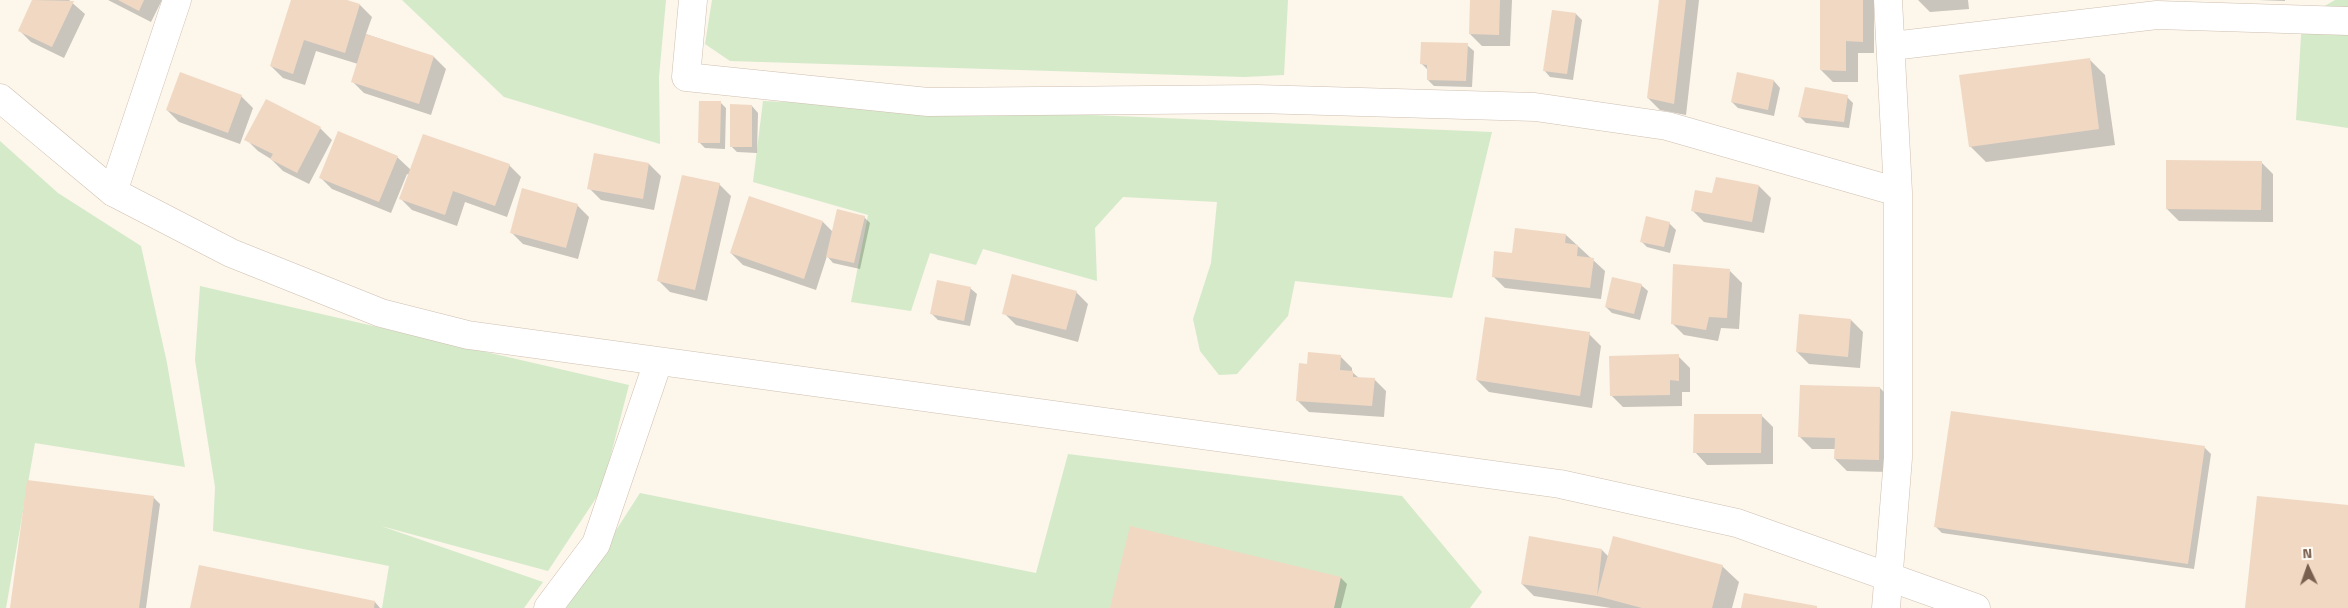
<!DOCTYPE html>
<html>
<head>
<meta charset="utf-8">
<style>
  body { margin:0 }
  #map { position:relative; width:2348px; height:608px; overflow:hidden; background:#fcf6eb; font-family:"Titillium Web",sans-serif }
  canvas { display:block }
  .north { position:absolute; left:2283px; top:543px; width:50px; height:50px; -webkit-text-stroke:4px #fffaf2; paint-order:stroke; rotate:357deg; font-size:14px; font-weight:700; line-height:20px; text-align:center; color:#785f4e }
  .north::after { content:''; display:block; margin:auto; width:18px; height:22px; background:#785f4e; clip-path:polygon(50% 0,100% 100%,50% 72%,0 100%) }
</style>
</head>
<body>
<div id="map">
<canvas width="2348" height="608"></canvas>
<div class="north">N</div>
</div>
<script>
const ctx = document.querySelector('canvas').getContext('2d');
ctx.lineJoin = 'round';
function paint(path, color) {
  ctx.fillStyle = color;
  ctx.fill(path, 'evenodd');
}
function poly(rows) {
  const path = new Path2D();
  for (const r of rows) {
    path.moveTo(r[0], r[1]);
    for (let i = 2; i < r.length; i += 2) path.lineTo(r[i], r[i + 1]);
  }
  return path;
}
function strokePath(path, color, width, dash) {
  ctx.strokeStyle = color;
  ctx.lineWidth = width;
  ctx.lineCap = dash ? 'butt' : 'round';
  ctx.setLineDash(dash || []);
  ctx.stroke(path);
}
const green = poly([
  [402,0,666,0,659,77,660,144,504,97],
  [712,0,1288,0,1284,75,1245,77,730,61,705,44],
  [2335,0,2348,0,2348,128,2296,120,2302,19],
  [763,101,1492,132,1452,298,1295,281,1288,316,1237,374,1219,375,1200,351,1193,319,1211,263,1217,202,1123,197,1095,228,1097,281,983,249,976,265,930,253,911,311,851,302,868,215,753,182],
  [0,141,58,193,141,246,167,363,185,467,35,443,6,608,0,608],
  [200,286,629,385,602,489,548,571,381,526,543,582,524,608,382,608,389,566,213,531,215,487,195,360],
  [1068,454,1402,496,1482,592,1470,608,566,608,640,493,1036,573]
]);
const shadow = poly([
  [33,0,69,0,85,14,64,58,31,42,19,30],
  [108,0,162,0,151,22],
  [292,0,343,0,360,5,372,17,366,34,434,57,446,69,431,115,364,93,352,81,358,64,316,51,305,85,283,78,271,66],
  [1471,0,1512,0,1510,46,1482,46,1470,34],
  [1660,0,1699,0,1686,115,1660,110,1648,98],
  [1821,0,1874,0,1874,53,1858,53,1858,82,1833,82,1821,70],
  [1918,0,1968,0,1969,9,1930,12],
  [2258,0,2285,0,2285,1],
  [1553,11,1576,14,1582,20,1573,80,1550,77,1544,70],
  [1467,45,1474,51,1472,87,1434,86,1428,80,1428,70,1422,64],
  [2089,59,2105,75,2115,145,1986,162,1970,146],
  [1738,74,1774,81,1780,88,1774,116,1738,108,1732,102],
  [241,96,253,108,240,144,179,122,167,110],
  [1847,97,1853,103,1849,128,1806,123,1800,117],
  [720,102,726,108,725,149,705,148,699,142],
  [752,106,758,113,757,153,737,152,731,146],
  [320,128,332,140,309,184,283,171,271,159,258,151,246,139],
  [397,157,411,170,509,165,521,177,507,217,465,202,457,226,412,210,400,198,409,175,407,174,391,213,332,189,320,177],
  [2261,162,2273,174,2273,222,2179,221,2167,209],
  [649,164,661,176,654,210,601,200,589,188],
  [719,184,731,196,707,301,670,292,658,280],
  [1759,186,1771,198,1764,233,1704,222,1692,210],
  [750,198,823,222,833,232,864,217,870,223,860,269,833,263,827,256,816,290,743,265,731,253],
  [577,205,589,217,578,259,523,244,511,232],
  [1669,223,1676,230,1670,253,1647,247,1641,241],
  [1566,235,1605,271,1601,299,1505,288,1493,276,1514,255],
  [1730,271,1742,283,1739,329,1721,328,1718,341,1684,335,1672,323],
  [1641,285,1648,291,1640,320,1612,313,1606,307],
  [970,288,977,294,970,326,938,320,932,314],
  [1076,292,1088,304,1078,342,1016,325,1004,313],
  [1851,320,1863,332,1860,368,1809,364,1797,352],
  [1589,334,1601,346,1592,408,1489,392,1477,380],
  [1340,356,1352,368,1352,372,1359,378,1374,379,1386,391,1384,417,1309,412,1297,400,1308,366],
  [1678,356,1690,368,1690,392,1682,392,1682,406,1623,407,1611,395],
  [1880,388,1892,400,1890,472,1847,471,1835,459,1836,449,1812,449,1800,437],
  [1953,412,2205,448,2211,454,2194,569,1942,533,1936,527],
  [1761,415,1773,427,1773,464,1707,465,1695,452],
  [28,481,154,498,160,504,146,608,11,608],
  [1131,528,1341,578,1347,584,1341,608,1112,608],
  [1602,550,1609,557,1722,566,1739,582,1732,608,1611,608,1534,596,1522,584],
  [375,602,380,608,191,608]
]);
const building = poly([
  [32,0,74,1,52,47,18,31],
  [118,0,144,0,139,11],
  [291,0,347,0,360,4,345,53,304,40,293,74,270,66],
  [1470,0,1500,0,1499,35,1469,34],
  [1659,0,1686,0,1674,104,1647,98],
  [1820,0,1863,0,1863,42,1846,41,1846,71,1820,70],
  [1552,10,1576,13,1567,74,1543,71],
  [366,34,434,56,419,104,351,82],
  [1421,42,1468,43,1466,81,1427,80,1427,65,1420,64],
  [2090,58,2099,129,1969,147,1959,75],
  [180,72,242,95,228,133,166,110],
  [1737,72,1774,80,1768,110,1731,102],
  [1805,87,1848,95,1844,122,1798,117],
  [266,99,321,127,297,173,270,159,273,154,244,140],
  [699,101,721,101,720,143,698,143],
  [730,104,752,105,752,147,730,147],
  [338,131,398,156,379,202,319,178],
  [423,134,510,164,495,206,453,191,445,215,399,199],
  [594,153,649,163,643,199,587,189],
  [2166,160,2262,161,2261,210,2166,209],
  [682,175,720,183,695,290,657,281],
  [1716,177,1759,185,1752,222,1691,211,1695,190,1712,193],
  [522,188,578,204,566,248,510,233],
  [749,196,823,221,804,279,730,253],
  [837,209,865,216,854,263,826,257],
  [1646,216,1670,222,1664,247,1640,242],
  [1515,228,1566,234,1565,243,1578,245,1577,256,1594,258,1590,288,1492,277,1494,251,1512,253],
  [1673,264,1730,269,1727,318,1709,317,1706,330,1671,324],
  [1012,274,1077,291,1066,330,1002,314],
  [1612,277,1642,284,1634,314,1605,307],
  [937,280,971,287,964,321,930,314],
  [1799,314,1851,319,1848,357,1796,352],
  [1485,317,1590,332,1580,396,1476,380],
  [1308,352,1341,355,1340,370,1353,371,1353,377,1375,378,1372,406,1296,401,1299,363,1307,364],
  [1679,354,1679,381,1670,380,1670,395,1610,396,1609,356],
  [1800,385,1880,387,1879,460,1834,459,1835,438,1798,437],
  [1951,411,2205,446,2188,564,1934,527],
  [1694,414,1762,414,1761,453,1693,453],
  [27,480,154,496,139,608,10,608],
  [2257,496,2348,505,2348,608,2245,608],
  [1130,526,1341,577,1334,608,1110,608],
  [1529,536,1602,549,1597,596,1521,584],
  [1613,536,1723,565,1712,608,1642,608,1597,596],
  [199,565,375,601,374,608,190,608],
  [1744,593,1817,606,1817,608,1741,608]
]);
const minor = poly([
  [693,0,686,77,928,102,1257,99,1535,107,1667,126,1898,192],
  [1892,46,2157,15,2348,21],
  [113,192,177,0],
  [548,608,596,544,658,362],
  [1886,608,1898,458,1898,192,1888,0]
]);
const tertiary = poly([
  [0,98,113,192,231,253,381,313,468,335,1560,484,1737,523,1976,608]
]);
paint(green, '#d5eac9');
paint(shadow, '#0003');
paint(building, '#f1d8c3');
strokePath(minor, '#cfbfb0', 29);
strokePath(tertiary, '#cfbfb0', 29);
strokePath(minor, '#fff', 28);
strokePath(tertiary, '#fff', 28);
</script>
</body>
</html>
